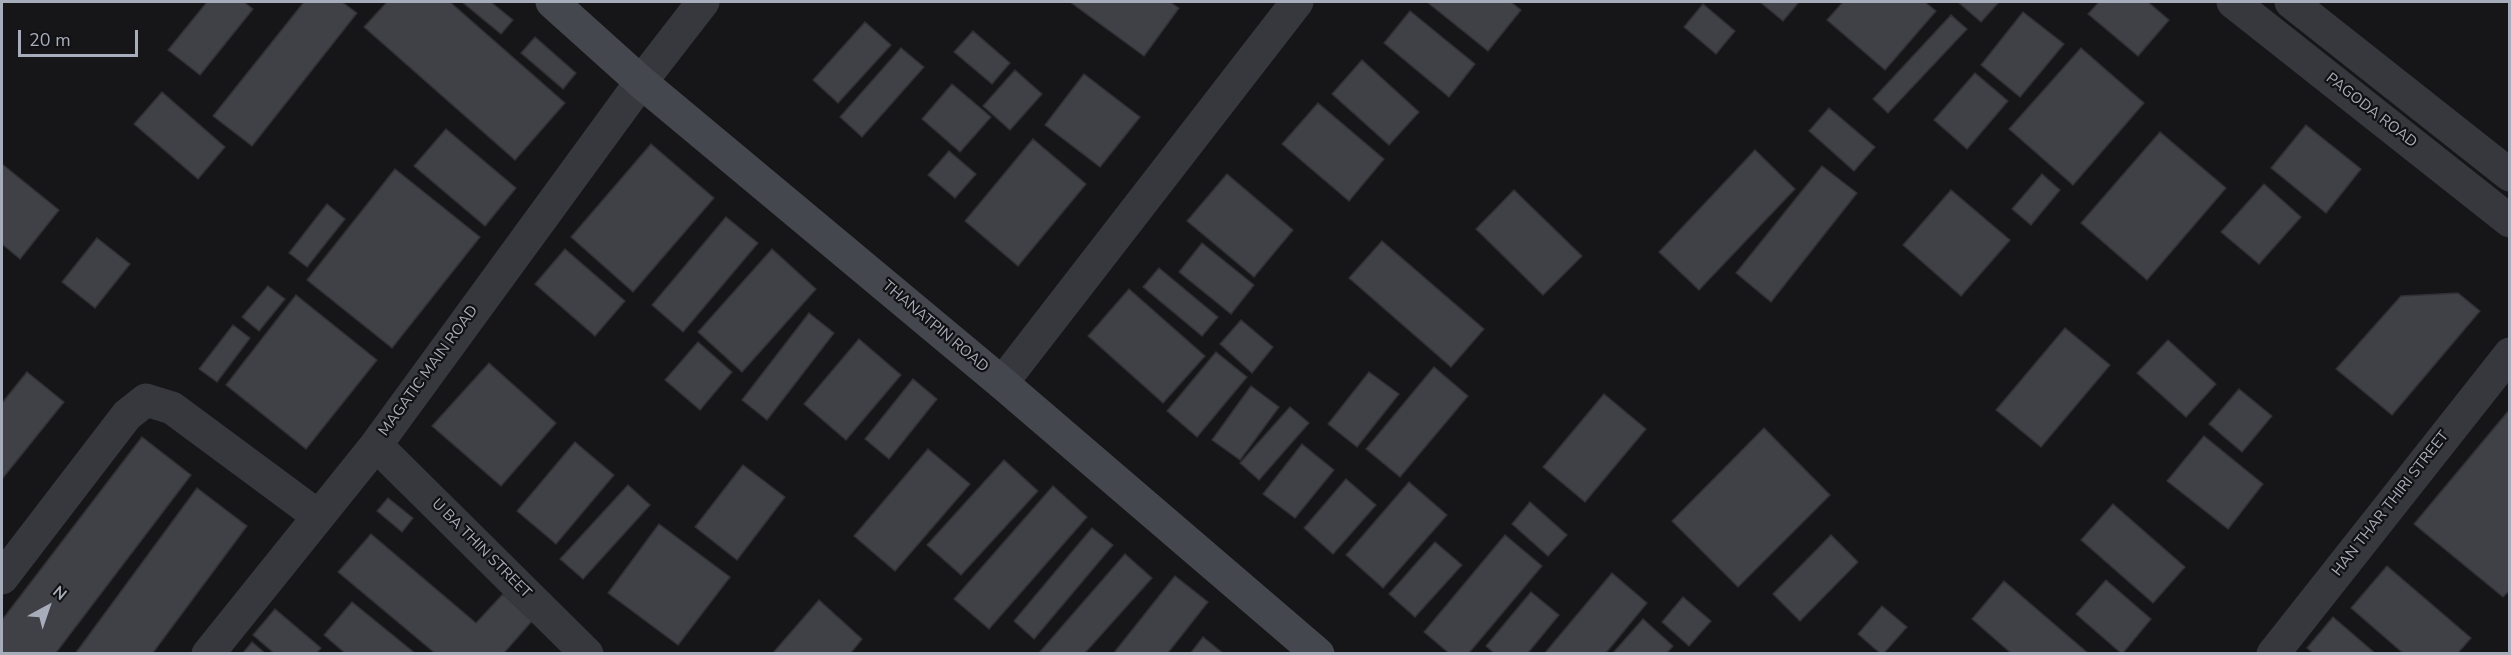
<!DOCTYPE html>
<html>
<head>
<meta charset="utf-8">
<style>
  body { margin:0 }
  #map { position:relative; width:2511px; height:655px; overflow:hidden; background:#161619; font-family:"Nunito Sans",sans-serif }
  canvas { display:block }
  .frame { position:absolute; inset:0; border:3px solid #a7adba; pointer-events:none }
  .north { position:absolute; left:18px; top:577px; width:60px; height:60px; -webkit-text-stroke:4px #111114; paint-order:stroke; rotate:40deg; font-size:16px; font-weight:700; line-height:24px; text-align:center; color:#a7adba }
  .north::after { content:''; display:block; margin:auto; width:21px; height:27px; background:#a7adba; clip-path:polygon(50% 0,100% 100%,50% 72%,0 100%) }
  .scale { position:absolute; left:18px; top:30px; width:120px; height:27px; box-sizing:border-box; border:3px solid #a7adba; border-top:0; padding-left:8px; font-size:18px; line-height:21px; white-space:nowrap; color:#a7adba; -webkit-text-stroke:4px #111114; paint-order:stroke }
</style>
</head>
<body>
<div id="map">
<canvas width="2511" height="655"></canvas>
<div class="frame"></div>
<div class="north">N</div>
<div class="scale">20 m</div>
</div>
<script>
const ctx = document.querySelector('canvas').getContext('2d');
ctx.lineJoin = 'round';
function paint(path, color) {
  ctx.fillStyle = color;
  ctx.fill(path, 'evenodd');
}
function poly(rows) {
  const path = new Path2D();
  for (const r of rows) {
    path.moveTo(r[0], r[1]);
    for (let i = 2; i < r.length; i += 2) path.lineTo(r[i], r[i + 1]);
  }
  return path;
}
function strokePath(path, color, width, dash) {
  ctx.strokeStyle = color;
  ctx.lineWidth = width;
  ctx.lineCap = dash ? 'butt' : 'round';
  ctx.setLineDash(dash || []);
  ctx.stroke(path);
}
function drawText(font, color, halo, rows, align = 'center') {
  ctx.font = font + ' "Nunito Sans",sans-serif';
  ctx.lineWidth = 4.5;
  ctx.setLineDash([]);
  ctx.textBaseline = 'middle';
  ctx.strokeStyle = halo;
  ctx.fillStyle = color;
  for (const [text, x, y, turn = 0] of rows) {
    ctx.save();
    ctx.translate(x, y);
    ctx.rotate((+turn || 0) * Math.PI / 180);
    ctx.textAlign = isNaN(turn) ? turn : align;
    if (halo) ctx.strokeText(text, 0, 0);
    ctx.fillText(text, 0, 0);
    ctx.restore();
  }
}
const building = poly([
  [207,2,244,2,253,9,200,75,168,50,207,2],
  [304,2,342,2,357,13,252,146,213,116,304,2],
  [387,2,450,2,565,103,515,160,364,27,387,2],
  [462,2,491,2,513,20,501,34,462,2],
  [1070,2,1170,2,1179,8,1144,56,1070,2],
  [1427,2,1511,2,1521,10,1488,51,1427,2],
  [1760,2,1799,2,1783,21,1760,2],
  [1843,2,1925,2,1936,11,1885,70,1827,20,1843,2],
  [1958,2,1999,2,1981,22,1958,2],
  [2099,2,2148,2,2169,20,2138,56,2088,14,2099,2],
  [1703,4,1735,31,1716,54,1684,27,1703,4],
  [1410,11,1475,64,1449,97,1384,43,1410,11],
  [2023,12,2064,44,2020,97,1981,65,2023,12],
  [1951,15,1967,29,1888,113,1873,99,1951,15],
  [865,22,891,45,838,103,813,80,865,22],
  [973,31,1010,63,992,84,954,52,973,31],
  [535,37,576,73,563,89,521,53,535,37],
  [901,48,924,67,862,137,840,117,901,48],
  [2081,48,2144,103,2073,185,2009,129,2081,48],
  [1362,60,1419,112,1389,145,1332,94,1362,60],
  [1015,70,1042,94,1010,130,983,106,1015,70],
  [1975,73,2008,101,1967,149,1934,120,1975,73],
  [1084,74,1140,117,1100,167,1045,125,1084,74],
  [952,84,991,117,960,152,922,119,952,84],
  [162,92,225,147,198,179,134,124,162,92],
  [1318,103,1384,159,1349,201,1282,144,1318,103],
  [1829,108,1875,147,1854,171,1809,131,1829,108],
  [2306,125,2361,169,2326,213,2271,168,2306,125],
  [446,129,516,188,485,226,414,166,446,129],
  [2160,132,2226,188,2147,280,2081,223,2160,132],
  [1033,139,1086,184,1018,266,965,221,1033,139],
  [651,144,714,198,633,292,571,237,651,144],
  [1755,150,1795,189,1699,290,1659,252,1755,150],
  [949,151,976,174,955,198,928,175,949,151],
  [2,164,59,210,20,259,2,244,2,164],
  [1822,166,1857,193,1771,302,1736,273,1822,166],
  [395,169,480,237,392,348,307,280,395,169],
  [1227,174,1293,230,1254,277,1187,221,1227,174],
  [2042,174,2060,190,2031,225,2012,209,2042,174],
  [2264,184,2301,217,2259,264,2221,232,2264,184],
  [1514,190,1582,256,1543,295,1476,229,1514,190],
  [1951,190,2010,240,1961,296,1903,245,1951,190],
  [327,204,345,219,307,267,289,253,327,204],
  [726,217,758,243,683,332,652,305,726,217],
  [97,238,130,264,95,308,62,282,97,238],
  [1382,241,1484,329,1451,367,1349,278,1382,241],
  [1202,243,1254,285,1231,314,1179,272,1202,243],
  [565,249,625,301,595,336,535,284,565,249],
  [772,249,816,289,742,372,698,332,772,249],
  [1159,268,1218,317,1202,336,1143,287,1159,268],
  [268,286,285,299,259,331,242,317,268,286],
  [1129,289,1205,356,1163,403,1088,336,1129,289],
  [2458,293,2480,311,2392,415,2336,369,2401,296,2458,293],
  [296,295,377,360,306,449,226,385,296,295],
  [809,313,834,333,767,420,742,400,809,313],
  [1241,320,1273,347,1252,373,1220,344,1241,320],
  [233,325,250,338,217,382,199,369,233,325],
  [2065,328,2110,365,2041,447,1996,410,2065,328],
  [859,339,901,375,846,440,804,404,859,339],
  [2168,340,2216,384,2186,417,2137,373,2168,340],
  [698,342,732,372,700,410,665,380,698,342],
  [1216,352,1247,377,1197,437,1167,411,1216,352],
  [489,363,556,423,501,486,432,426,489,363],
  [1434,367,1468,396,1400,477,1366,449,1434,367],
  [27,372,64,402,2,479,2,403,27,372],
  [1369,372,1399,394,1357,447,1328,424,1369,372],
  [913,379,937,399,889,459,865,439,913,379],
  [1251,386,1279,407,1240,460,1212,440,1251,386],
  [2239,389,2272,416,2242,452,2209,424,2239,389],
  [1604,394,1646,429,1585,502,1543,467,1604,394],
  [1290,407,1309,423,1259,480,1240,463,1290,407],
  [2510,409,2510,590,2503,597,2414,524,2510,409],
  [1764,428,1830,495,1738,587,1672,521,1764,428],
  [2204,436,2263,484,2228,529,2167,481,2204,436],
  [142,437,191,475,55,654,2,654,2,620,142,437],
  [575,442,614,475,556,544,517,511,575,442],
  [1302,444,1334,470,1295,518,1263,494,1302,444],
  [928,449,970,484,895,571,854,536,928,449],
  [1004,460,1038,491,961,575,927,545,1004,460],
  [743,465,785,497,737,560,695,527,743,465],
  [1346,479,1376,505,1333,554,1304,528,1346,479],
  [1409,482,1447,515,1383,588,1346,555,1409,482],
  [628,485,650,505,583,579,560,559,628,485],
  [1053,486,1087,517,989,629,954,599,1053,486],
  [197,488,247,526,152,654,75,654,197,488],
  [388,498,413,518,402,532,377,511,388,498],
  [1530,502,1567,535,1548,556,1512,524,1530,502],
  [2113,504,2185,567,2153,603,2081,540,2113,504],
  [659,524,730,577,678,645,608,593,659,524],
  [1092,528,1113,545,1034,639,1014,621,1092,528],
  [371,534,476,623,503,594,532,621,503,654,436,654,338,572,371,534],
  [1505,535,1542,566,1468,654,1450,654,1424,632,1505,535],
  [1831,535,1858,562,1800,621,1773,594,1831,535],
  [1435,542,1462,565,1415,617,1389,594,1435,542],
  [1125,554,1152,578,1084,654,1038,654,1125,554],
  [2387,566,2471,638,2457,654,2404,654,2351,608,2387,566],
  [1612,573,1647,603,1605,654,1544,654,1612,573],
  [1175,576,1208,602,1167,654,1113,654,1175,576],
  [2106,580,2151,619,2122,654,2076,614,2106,580],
  [2004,581,2089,654,2012,654,1972,619,2004,581],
  [1531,592,1559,615,1527,654,1495,654,1486,646,1531,592],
  [1683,597,1711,621,1689,646,1662,622,1683,597],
  [819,600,862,639,850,654,772,654,819,600],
  [352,602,416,654,346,654,324,635,352,602],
  [1882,606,1907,627,1883,654,1881,654,1858,634,1882,606],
  [275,609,321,648,316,654,275,654,253,635,275,609],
  [2333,617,2376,654,2314,654,2307,648,2333,617],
  [1643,619,1673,646,1666,654,1612,654,1643,619],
  [1203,637,1224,654,1190,654,1203,637],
  [252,642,266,654,242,654,252,642]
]);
const minor = poly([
  [1002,383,1297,2],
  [376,445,587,654],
  [2,578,127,415,146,400,172,408,318,516],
  [208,654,376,445,641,82,703,2],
  [2273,654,2510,354]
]);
const tertiary = poly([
  [2233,2,2510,221],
  [2291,2,2510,175]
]);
const secondary = poly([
  [552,2,641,82,1002,383,1318,654]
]);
const streetNames = [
  ["PAGODA ROAD",2371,111,38],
  ["THANATPIN ROAD",935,327,40],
  ["MAGATIC MAIN ROAD",429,371,-54],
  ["HAN THAR THIRI STREET",2391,504,-52],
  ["U BA THIN STREET",481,549,45]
];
paint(building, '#404146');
strokePath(building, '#303035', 1.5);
strokePath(minor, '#37383e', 33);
strokePath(tertiary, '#37383e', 33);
strokePath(secondary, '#45474e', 33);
drawText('15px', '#a7adba', '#111114', streetNames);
</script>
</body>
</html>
